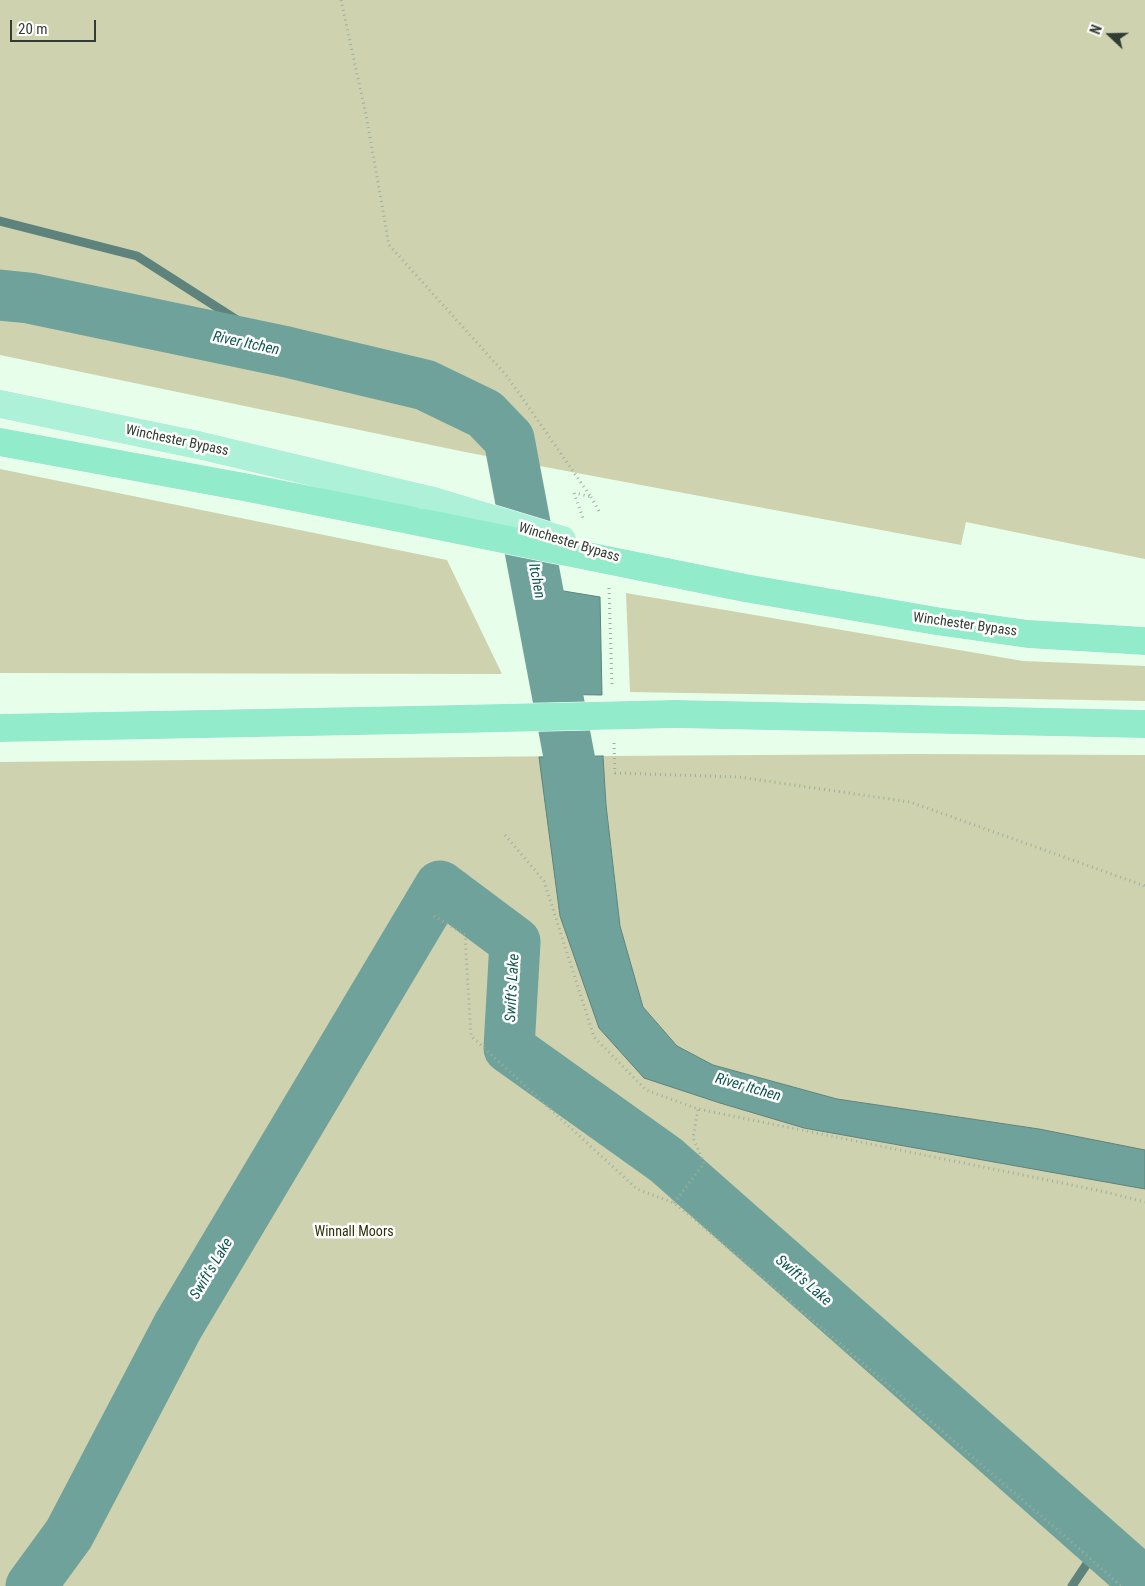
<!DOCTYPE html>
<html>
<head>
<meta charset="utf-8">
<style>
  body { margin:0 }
  #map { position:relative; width:1145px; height:1586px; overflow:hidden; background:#e7feea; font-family:"Roboto Condensed",sans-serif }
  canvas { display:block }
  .north { position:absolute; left:1085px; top:10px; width:50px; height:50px; -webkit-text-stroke:4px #fff; paint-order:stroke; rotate:291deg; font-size:14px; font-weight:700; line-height:20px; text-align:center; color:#313c33 }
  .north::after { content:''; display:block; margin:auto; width:18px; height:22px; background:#313c33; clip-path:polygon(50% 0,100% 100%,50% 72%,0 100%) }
  .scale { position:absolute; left:10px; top:20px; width:86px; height:22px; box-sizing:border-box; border:2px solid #313c33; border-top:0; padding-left:6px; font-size:15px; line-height:18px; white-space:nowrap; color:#313c33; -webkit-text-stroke:4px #fff; paint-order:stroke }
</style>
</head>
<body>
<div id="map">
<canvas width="1145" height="1586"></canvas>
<div class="north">N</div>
<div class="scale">20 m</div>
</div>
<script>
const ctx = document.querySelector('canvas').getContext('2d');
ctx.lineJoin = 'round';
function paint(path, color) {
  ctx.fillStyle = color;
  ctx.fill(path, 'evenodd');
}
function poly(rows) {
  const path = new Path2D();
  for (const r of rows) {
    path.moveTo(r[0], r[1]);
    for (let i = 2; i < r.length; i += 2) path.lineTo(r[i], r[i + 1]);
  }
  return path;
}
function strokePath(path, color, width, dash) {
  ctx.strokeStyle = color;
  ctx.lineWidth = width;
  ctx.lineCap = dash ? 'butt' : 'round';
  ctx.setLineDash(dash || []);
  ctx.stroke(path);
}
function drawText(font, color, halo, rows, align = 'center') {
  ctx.font = font + ' "Roboto Condensed",sans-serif';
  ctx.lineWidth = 5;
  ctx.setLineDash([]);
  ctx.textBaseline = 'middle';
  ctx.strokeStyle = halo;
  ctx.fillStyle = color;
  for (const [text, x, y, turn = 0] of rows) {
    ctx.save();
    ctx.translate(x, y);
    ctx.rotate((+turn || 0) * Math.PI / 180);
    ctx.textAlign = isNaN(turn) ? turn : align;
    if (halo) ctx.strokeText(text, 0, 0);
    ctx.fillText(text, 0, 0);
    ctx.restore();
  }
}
const green = poly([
  [0,0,1145,0,1145,559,966,522,961,545,465,452,0,355],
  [0,469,447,560,502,674,0,673],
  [626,593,1023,661,1145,666,1145,701,630,692],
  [914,754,1145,755,1145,1150,1039,1129,837,1099,713,1065,677,1046,643,1007,620,926,606,805,603,756],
  [569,756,635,1016,716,1081,1145,1170,1145,1586,0,1586,0,762]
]);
const water = poly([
  [527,585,600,597,602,695,537,694,527,585],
  [603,756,606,805,620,926,643,1007,677,1046,713,1065,837,1099,1039,1129,1145,1150,1145,1189,804,1128,720,1103,644,1078,599,1028,560,916,539,757,603,756]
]);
const stream = poly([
  [0,221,137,256,287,352],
  [1072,1586,1101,1543]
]);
const river = poly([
  [0,295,29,298,287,352,425,385,485,414,509,439,582,825],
  [31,1586,69,1534,178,1326,440,886,515,942,509,1048,666,1160,1145,1583]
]);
const path = poly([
  [341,0,366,115,389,245,507,376,591,497,575,493],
  [574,493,584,521],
  [591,497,599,511],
  [609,588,612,686],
  [614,743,615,773,739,777,910,802,1145,886],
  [505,835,544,881,594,1037,646,1090,698,1109,1101,1191,1145,1202],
  [434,916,465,935,471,1036,637,1189,674,1203,693,1218,1075,1545,1121,1586],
  [674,1203,704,1163,693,1138,698,1109]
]);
const primary = poly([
  [0,404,198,445,430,500]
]);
const trunk = poly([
  [0,442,249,488,424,523],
  [666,572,745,588,936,621,1028,634,1145,641],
  [675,714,1145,724],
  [0,728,460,719]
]);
const primaryBridge = poly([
  [430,500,562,540]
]);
const trunkBridge = poly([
  [424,523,666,572],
  [460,719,675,714]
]);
const streetNames = [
  ["Winchester Bypass",177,441,12],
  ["Winchester Bypass",569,543,17],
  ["Winchester Bypass",965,625,8]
];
const parkNames = [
  ["Winnall Moors",354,1232]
];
const waterNames = [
  ["River Itchen",246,344,12],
  ["Itchen",536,581,79],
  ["Swift's Lake",513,988,-87],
  ["River Itchen",748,1088,16],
  ["Swift's Lake",212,1269,-59],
  ["Swift's Lake",803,1281,41]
];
paint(green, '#cfd2ae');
paint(water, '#70a29c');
strokePath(water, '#5d837c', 1);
strokePath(stream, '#5d837c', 9);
strokePath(river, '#70a29c', 51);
strokePath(primary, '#fff', 29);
strokePath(trunk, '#fff', 29);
strokePath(path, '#9daf9f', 3, [1, 4]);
strokePath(primary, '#adf1d9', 28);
strokePath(trunk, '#92eccc', 28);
strokePath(primaryBridge, '#fff', 29, []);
strokePath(trunkBridge, '#fff', 29, []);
strokePath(primaryBridge, '#adf1d9', 28);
strokePath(trunkBridge, '#92eccc', 28);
drawText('14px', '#313c33', '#fff', streetNames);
drawText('14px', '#2f3000', '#fff', parkNames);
drawText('italic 15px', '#115852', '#fff', waterNames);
</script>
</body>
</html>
